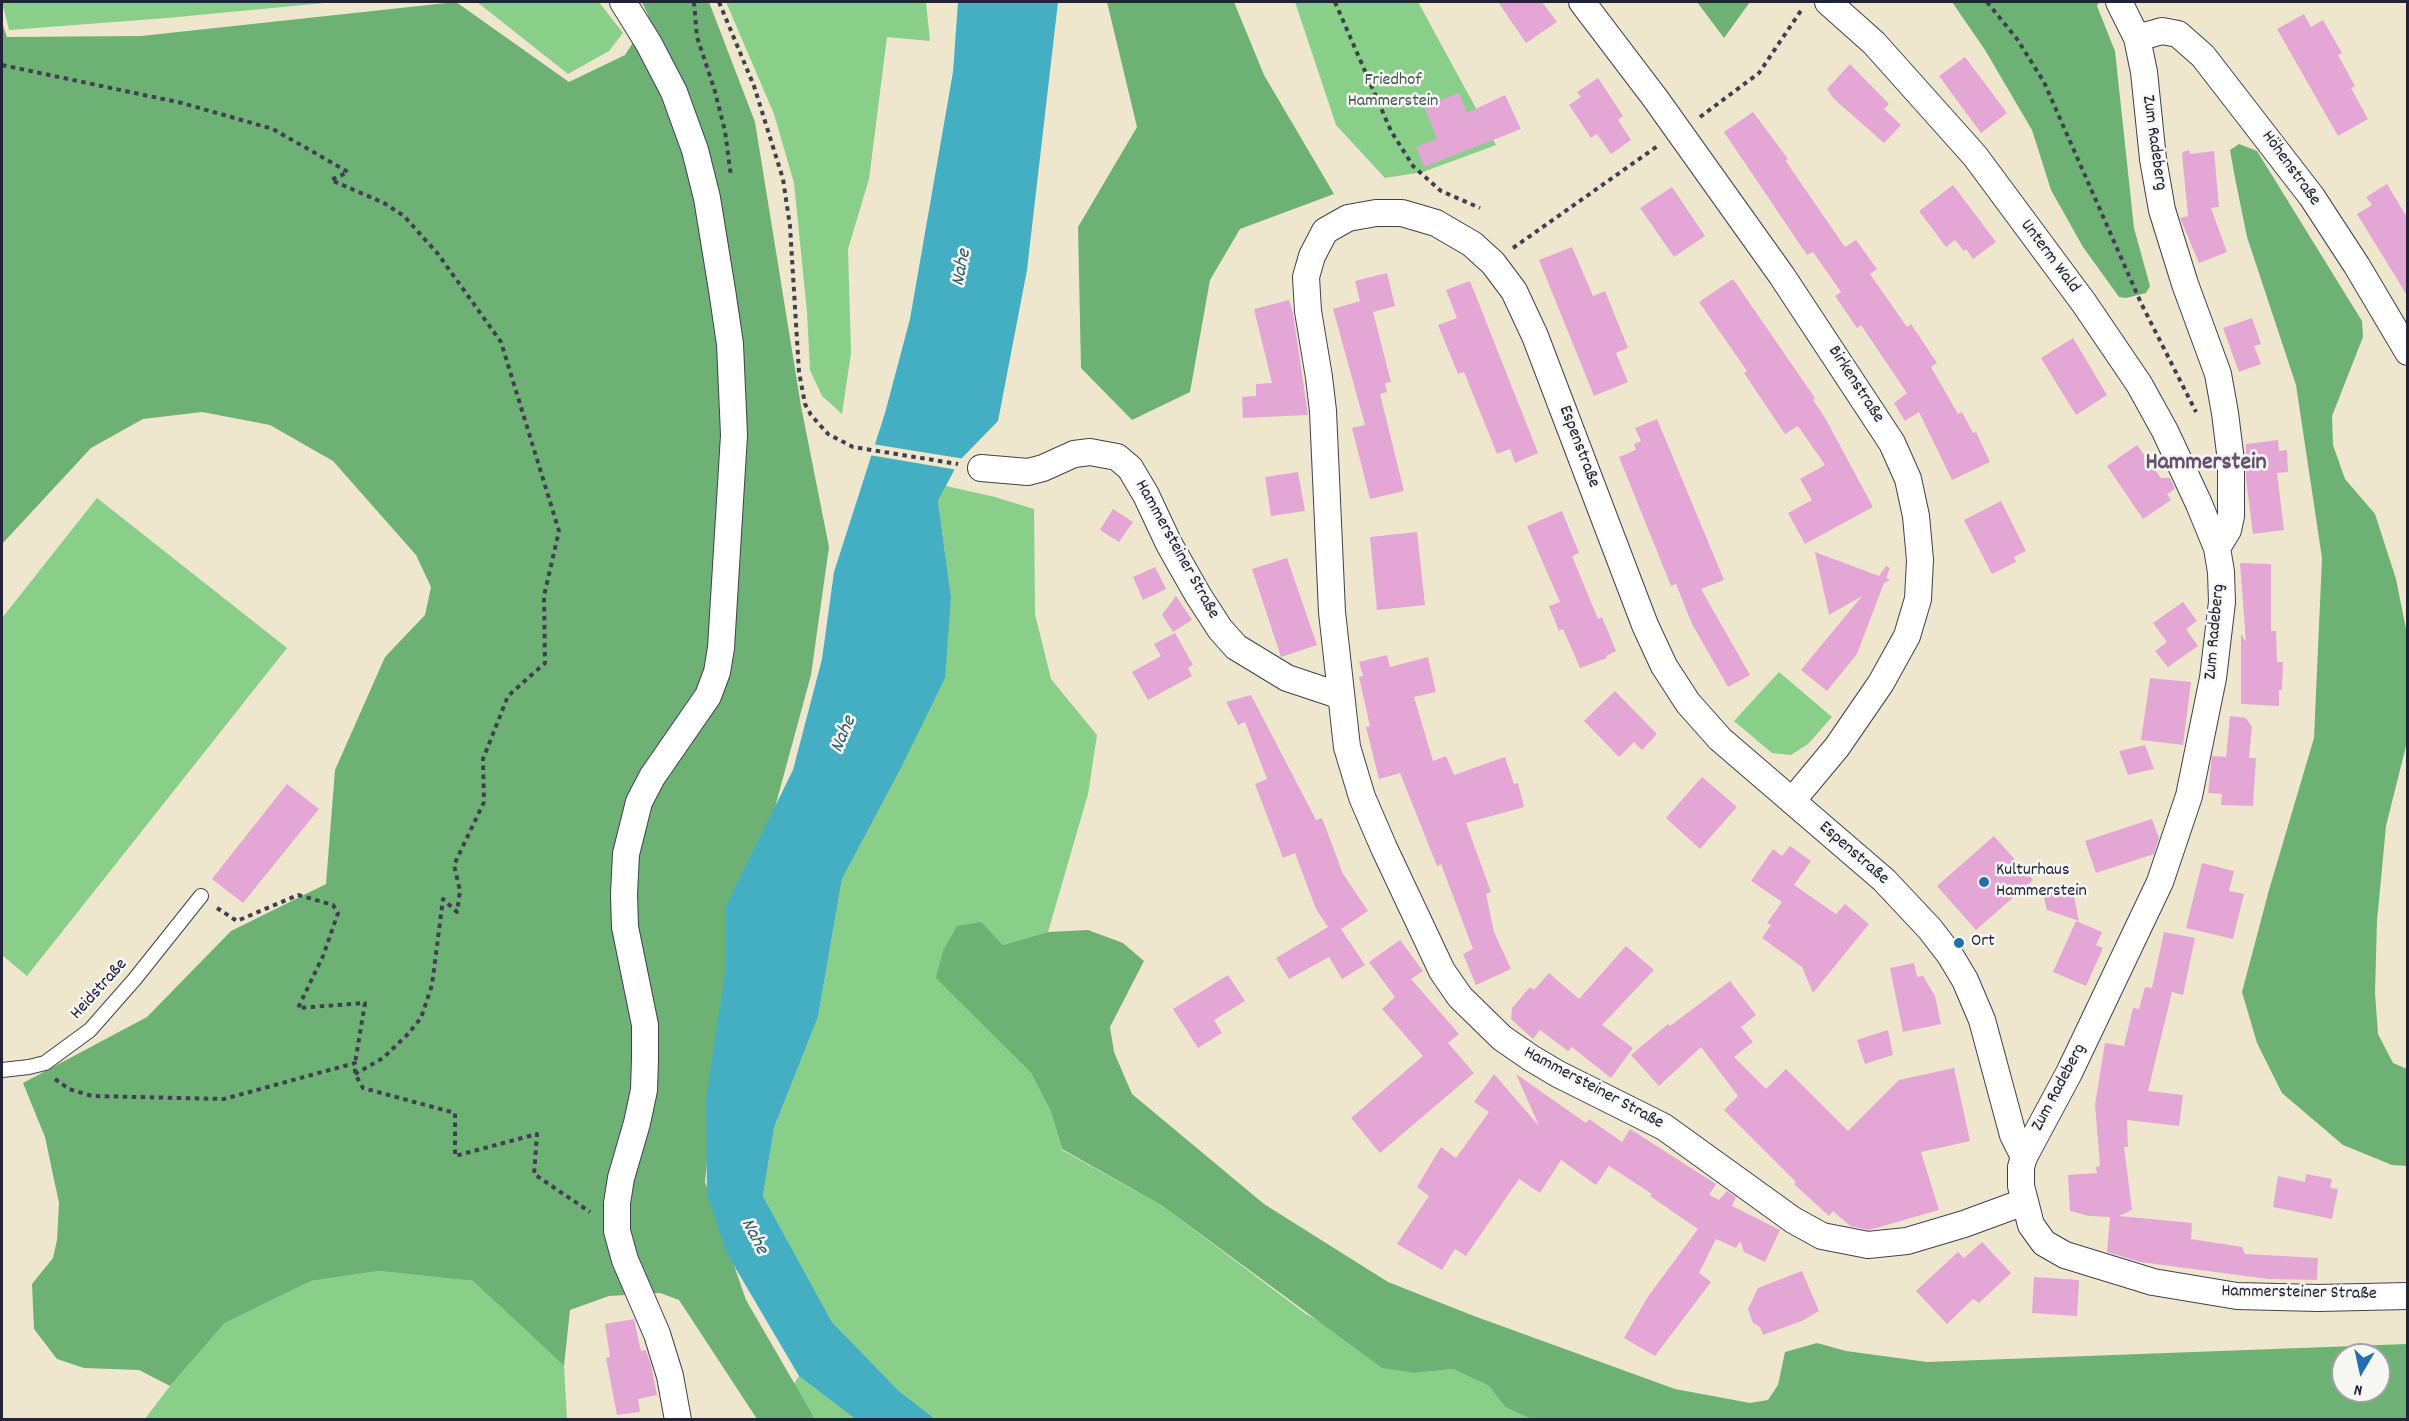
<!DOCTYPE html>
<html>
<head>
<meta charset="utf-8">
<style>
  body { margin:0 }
  #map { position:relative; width:2409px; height:1421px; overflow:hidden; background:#eee7ce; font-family:Dekko,sans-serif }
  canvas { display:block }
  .frame { position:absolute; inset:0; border:3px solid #22223b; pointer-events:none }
  .north { position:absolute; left:2331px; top:1343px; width:60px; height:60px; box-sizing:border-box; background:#f6f6f2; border:2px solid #a1a1a9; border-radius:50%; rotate:189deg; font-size:16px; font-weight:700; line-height:24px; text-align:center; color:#22223b }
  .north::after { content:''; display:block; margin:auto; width:21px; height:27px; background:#1f6fb2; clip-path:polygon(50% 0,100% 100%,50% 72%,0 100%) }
</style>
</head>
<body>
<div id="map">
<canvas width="2409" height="1421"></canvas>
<div class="frame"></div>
<div class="north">N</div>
</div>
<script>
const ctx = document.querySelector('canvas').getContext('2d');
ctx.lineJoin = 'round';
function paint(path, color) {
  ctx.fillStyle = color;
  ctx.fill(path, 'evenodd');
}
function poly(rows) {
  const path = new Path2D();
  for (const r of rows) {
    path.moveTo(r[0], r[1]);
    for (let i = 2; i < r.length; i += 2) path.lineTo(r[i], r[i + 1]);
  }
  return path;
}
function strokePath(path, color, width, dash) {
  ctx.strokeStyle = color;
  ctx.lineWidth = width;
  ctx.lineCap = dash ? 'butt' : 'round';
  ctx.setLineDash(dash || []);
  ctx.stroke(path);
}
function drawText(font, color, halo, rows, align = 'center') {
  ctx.font = font + ' Dekko,sans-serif';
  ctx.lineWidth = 5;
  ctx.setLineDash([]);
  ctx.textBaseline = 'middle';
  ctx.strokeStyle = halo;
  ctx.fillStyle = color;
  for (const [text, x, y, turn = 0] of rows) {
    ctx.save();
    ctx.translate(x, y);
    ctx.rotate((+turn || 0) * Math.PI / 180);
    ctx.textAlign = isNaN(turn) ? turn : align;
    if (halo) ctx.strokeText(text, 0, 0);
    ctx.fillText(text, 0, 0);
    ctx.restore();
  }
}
const green = poly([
  [2,2,335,2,167,18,9,30],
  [477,2,599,2,623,33,609,51,568,74],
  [726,2,926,2,930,41,887,37,869,179,848,249,851,353,842,414,822,396,810,370,807,312,794,183,774,114],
  [1295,2,1418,2,1496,145,1423,172,1385,178,1336,125],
  [946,486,995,497,1034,509,1035,614,1051,679,1097,735,1088,794,1048,932,1003,945,981,923,937,978,1031,1073,1051,1112,1062,1150,1161,1205,1306,1314,1415,1373,1453,1369,1489,1386,1505,1407,1534,1419,935,1419,899,1391,832,1322,763,1196,774,1128,818,1017,842,879,899,772,951,597,938,501],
  [97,498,287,648,27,976,2,955,2,618],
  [1779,672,1832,717,1808,744,1791,755,1772,753,1734,721],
  [379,1271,473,1281,564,1366,567,1419,144,1420,170,1386,225,1323,311,1281],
  [799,1376,855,1419,815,1419,794,1384]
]);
const forest = poly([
  [456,2,569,82,625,55,649,17,642,2,709,2,755,122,801,406,829,547,811,675,725,991,705,1182,746,1300,815,1419,757,1419,679,1300,660,1293,609,1296,570,1310,564,1366,473,1281,379,1271,311,1281,225,1323,170,1386,139,1370,84,1368,57,1359,34,1329,32,1284,53,1258,57,1240,59,1203,45,1137,23,1083,147,1017,231,931,326,884,335,770,385,657,425,615,431,587,416,555,333,461,270,425,202,412,143,419,91,448,2,544,2,23,7,37,141,36],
  [1107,2,1234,2,1264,75,1334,194,1240,229,1210,280,1190,392,1132,420,1081,368,1078,227,1137,127],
  [1697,2,1750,2,1724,38],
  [1952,2,2099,2,2097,6,2115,51,2134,228,2150,286,2146,293,2126,298,2119,297,2083,247,2051,190,2032,130,1985,50],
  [2239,144,2257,151,2362,321,2363,337,2332,416,2333,445,2345,479,2375,514,2396,579,2407,634,2407,742,2386,826,2377,921,2375,993,2378,1034,2393,1063,2407,1069,2407,1166,2392,1165,2343,1145,2282,1093,2257,1043,2242,992,2269,890,2314,738,2322,558,2296,385,2247,237,2235,178,2230,150],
  [981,922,1003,945,1048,932,1088,930,1123,943,1144,961,1110,1027,1114,1052,1132,1094,1264,1204,1388,1282,1474,1316,1675,1389,1750,1403,1768,1400,1778,1385,1785,1352,1817,1343,1846,1351,1927,1362,2407,1344,2407,1419,1534,1420,1505,1407,1489,1386,1453,1369,1415,1373,1382,1368,1161,1205,1062,1149,1051,1112,1031,1073,936,978,943,951,957,926],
  [2343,1355,2379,1355,2379,1391,2343,1391]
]);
const water = poly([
  [958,2,1058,2,1027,270,998,421,959,461,938,501,951,597,945,678,899,772,842,879,818,1017,774,1128,763,1196,832,1322,899,1391,935,1419,855,1419,799,1376,726,1252,707,1193,706,1099,725,974,725,908,793,770,822,659,834,572,885,413,910,319,953,72]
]);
const pier = poly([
  [872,444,965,459,958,470,869,455]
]);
const building = poly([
  [1498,2,1542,2,1557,22,1526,43],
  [2304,14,2311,27,2323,20,2342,53,2338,55,2355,86,2351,88,2368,119,2338,136,2277,29],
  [1965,57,2007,113,1981,133,1939,76],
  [1850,64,1889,104,1884,109,1901,125,1884,143,1834,99,1827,89],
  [1598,78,1623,116,1618,120,1631,140,1611,154,1597,134,1591,138,1569,105,1581,97,1577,92],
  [1459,93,1467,113,1505,95,1521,129,1424,167,1416,147,1437,139,1424,106],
  [1753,112,1788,159,1785,160,1845,247,1856,240,1877,269,1870,274,1907,327,1911,324,1937,363,1931,367,1958,414,1962,412,1973,433,1976,432,1990,462,1952,480,1919,412,1905,421,1894,403,1907,393,1861,325,1857,328,1835,296,1841,292,1813,252,1807,255,1724,132],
  [2189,150,2190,154,2214,151,2219,207,2211,208,2227,252,2199,263,2180,218,2188,216,2182,154,2183,152],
  [2387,184,2408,219,2408,297,2357,214,2372,205,2366,197],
  [1953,185,1996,242,1973,259,1966,249,1964,251,1955,240,1946,247,1919,211],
  [1672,187,1705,236,1674,257,1640,208],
  [1572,247,1593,296,1605,291,1628,348,1616,353,1628,382,1594,396,1539,260],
  [1387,273,1395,306,1373,312,1391,382,1385,383,1387,392,1380,394,1404,491,1370,499,1352,428,1365,425,1333,309,1360,301,1355,281],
  [1733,279,1815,398,1813,400,1824,416,1873,507,1805,544,1788,513,1812,500,1800,479,1825,465,1798,426,1785,434,1744,373,1747,371,1699,302],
  [1470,281,1538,453,1515,463,1510,449,1497,454,1464,372,1458,374,1438,325,1457,318,1446,290],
  [1289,300,1293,313,1308,415,1243,418,1242,397,1256,396,1256,384,1272,383,1254,309],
  [2252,318,2261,344,2254,346,2261,364,2239,372,2223,328],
  [2073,338,2107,395,2076,415,2041,358],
  [1657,419,1724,580,1701,589,1750,675,1728,687,1692,624,1676,584,1671,586,1619,457,1636,450,1634,444,1641,441,1635,428],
  [2278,440,2279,451,2287,450,2288,472,2277,473,2284,530,2253,534,2246,479,2246,444],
  [2137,445,2161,478,2170,478,2175,489,2167,494,2171,500,2143,519,2107,466],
  [1298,472,1305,511,1271,516,1265,477],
  [2001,501,2026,551,2014,557,2016,562,1992,574,1964,520],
  [1113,509,1133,522,1119,542,1100,530],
  [1562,511,1579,553,1572,556,1598,619,1602,617,1616,651,1606,656,1607,658,1580,668,1563,629,1559,631,1549,606,1560,602,1527,526],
  [1417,532,1425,605,1377,610,1370,537],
  [1815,552,1879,576,1886,566,1890,568,1886,578,1890,580,1884,583,1857,654,1827,691,1801,670,1862,596,1829,615],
  [1287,558,1317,645,1281,657,1252,569],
  [2240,563,2271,564,2271,631,2276,631,2277,662,2283,662,2282,690,2279,690,2279,706,2241,704,2241,634,2246,642],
  [1155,567,1166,589,1143,600,1133,577],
  [1176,596,1192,620,1173,632,1162,615],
  [2183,602,2197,621,2186,629,2198,646,2168,667,2155,651,2167,642,2153,623],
  [1175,633,1193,665,1188,668,1192,676,1148,700,1132,672,1161,656,1154,644],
  [1387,655,1390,667,1428,657,1436,692,1414,697,1433,761,1446,756,1454,775,1505,757,1514,784,1518,783,1524,807,1466,823,1491,892,1486,894,1494,932,1511,969,1476,985,1463,954,1473,949,1441,864,1437,866,1400,773,1379,779,1366,727,1370,726,1359,677,1363,676,1359,662],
  [2150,678,2191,682,2183,745,2141,740],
  [1615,691,1657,734,1642,750,1634,742,1619,757,1584,721],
  [1251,695,1316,820,1322,818,1343,874,1368,911,1341,929,1365,965,1342,979,1329,957,1289,979,1276,958,1328,927,1316,909,1295,853,1283,858,1255,784,1267,779,1245,722,1238,725,1226,702],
  [2230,716,2246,718,2252,727,2249,758,2256,758,2253,806,2221,805,2222,794,2208,793,2212,756,2226,757],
  [2145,745,2154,769,2128,775,2119,751],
  [1702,777,1737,807,1700,849,1666,818],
  [287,784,319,809,243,903,212,879],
  [2152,819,2159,838,2154,854,2096,873,2085,841],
  [1994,836,2033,880,1976,930,1937,886],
  [1790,846,1811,861,1794,885,1836,914,1845,904,1869,924,1813,993,1802,967,1762,938,1771,925,1767,923,1782,902,1751,881,1773,849,1782,856],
  [2202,863,2234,871,2229,891,2244,894,2233,939,2186,928],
  [2072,887,2079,921,2047,910,2043,894],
  [2076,921,2102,932,2096,945,2103,948,2086,986,2053,972],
  [2164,932,2195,938,2183,995,2172,992,2148,1091,2183,1095,2179,1126,2127,1120,2128,1147,2124,1147,2132,1210,2119,1216,2192,1223,2191,1239,2242,1247,2245,1254,2318,1258,2317,1280,2268,1279,2140,1262,2107,1252,2110,1217,2089,1216,2070,1211,2068,1175,2097,1173,2096,1167,2100,1166,2095,1105,2105,1043,2124,1046,2133,1008,2139,1009,2145,987,2152,988],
  [1400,940,1423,971,1411,979,1459,1034,1448,1043,1474,1073,1380,1153,1351,1118,1423,1056,1382,1009,1395,997,1369,962],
  [1626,946,1654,970,1602,1025,1633,1048,1611,1078,1572,1047,1568,1051,1540,1030,1533,1039,1511,1019,1512,1008,1530,987,1534,990,1549,973,1579,999],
  [1914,963,1917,977,1923,976,1935,996,1941,1024,1903,1032,1890,968],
  [1228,975,1245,1001,1214,1020,1222,1033,1198,1048,1173,1009],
  [1730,981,1756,1015,1741,1027,1753,1042,1734,1057,1766,1089,1786,1069,1848,1131,1899,1080,1954,1068,1970,1141,1921,1152,1939,1210,1869,1230,1850,1226,1833,1211,1829,1216,1794,1184,1796,1182,1724,1110,1738,1096,1701,1047,1659,1086,1631,1055,1668,1024,1670,1026],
  [1888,1030,1893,1055,1865,1064,1857,1040],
  [1494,1074,1539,1126,1516,1074,1586,1123,1589,1119,1622,1142,1630,1129,1716,1184,1709,1195,1719,1200,1727,1191,1736,1197,1732,1206,1780,1230,1765,1262,1744,1252,1740,1241,1736,1248,1716,1239,1699,1273,1711,1282,1655,1356,1624,1338,1647,1298,1698,1229,1650,1196,1652,1194,1609,1166,1596,1185,1561,1160,1540,1193,1519,1179,1466,1256,1455,1249,1442,1270,1397,1244,1429,1196,1417,1187,1441,1147,1456,1158,1489,1112,1474,1102],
  [2306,1174,2332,1179,2330,1188,2338,1189,2332,1219,2273,1207,2278,1176,2305,1182],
  [1982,1242,2011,1273,1979,1303,1973,1299,1947,1324,1916,1291,1958,1252,1964,1258],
  [1802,1271,1819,1311,1802,1321,1763,1335,1760,1327,1753,1323,1748,1309,1758,1288],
  [2034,1277,2079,1280,2077,1316,2032,1313],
  [634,1319,641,1351,646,1350,651,1365,657,1395,638,1399,640,1412,617,1415,606,1358,610,1357,605,1324]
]);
const path = poly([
  [694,2,697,37,714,88,725,131,731,176],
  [719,2,754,86,783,179,790,226,799,372,805,404,811,415,828,434,853,447,958,464],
  [1335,2,1391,131,1413,166,1441,191,1480,208],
  [1987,2,2017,39,2044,82,2141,303,2196,412],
  [2,65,182,103,273,129,348,172,331,180,384,203,404,216,438,254,501,342,559,531,544,596,545,663,508,696,483,759,484,802,454,865,460,891,457,912,443,899,432,985,421,1018,407,1035,383,1058,355,1074],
  [1700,117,1759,73,1802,9],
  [1513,248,1659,145],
  [217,908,237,921,298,895,333,905,338,913,323,956,298,1008,365,1003,355,1063],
  [55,1079,69,1089,92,1096,224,1099,355,1063,355,1074,363,1088,455,1113,455,1156,537,1134,534,1174,590,1212]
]);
const service = poly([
  [2,1070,29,1067,45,1063,90,1030,134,980,201,896]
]);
const minor = poly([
  [623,2,649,44,674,92,695,150,707,198,722,290,730,344,734,435,721,648,717,672,708,696,652,777,639,802,626,854,624,894,625,927,645,1025,645,1059,644,1090,637,1123,621,1178,617,1203,617,1231,625,1260,657,1334,670,1376,678,1420],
  [1582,2,1655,98,1782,276,1892,443,1908,479,1916,516,1920,560,1918,599,1907,636,1881,683,1837,747,1792,801],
  [1828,2,1874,43,1975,156,2084,303,2139,384,2165,431,2199,504,2217,548,2221,572,2222,602,2213,678,2189,796,2160,882,2069,1073,2024,1157,2021,1167,2021,1186,2031,1225,2044,1243,2065,1255,2153,1282,2237,1296,2318,1298,2408,1296],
  [2119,2,2137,38,2144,72,2153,159,2162,210,2185,284,2218,374,2225,413,2231,461,2231,516,2228,530,2217,548],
  [2137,38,2162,31,2178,34,2203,56,2312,197,2357,266,2408,352],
  [981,468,1028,472,1043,468,1074,454,1090,452,1117,457,1130,468,1146,495,1169,544,1198,595,1220,629,1236,647,1287,678,1341,696],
  [2024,1157,2013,1135,1982,1020,1965,980,1950,955,1930,929,1884,880,1720,739,1688,703,1664,666,1645,625,1535,336,1514,291,1493,263,1472,244,1436,223,1402,213,1376,213,1348,218,1325,231,1312,256,1306,277,1308,311,1319,377,1323,411,1332,612,1347,747,1362,797,1384,848,1442,971,1460,997,1502,1038,1531,1058,1558,1074,1664,1127,1793,1220,1822,1236,1868,1245,1907,1241,1964,1224,2024,1202]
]);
const markers = [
  [1984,882,6,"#1f6fb2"],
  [1959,943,6,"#1f6fb2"]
];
const parkNames = [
  ["Friedhof",1393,82],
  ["Hammerstein",1393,103]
];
const streetNames = [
  ["Zum Radeberg",2153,143,82],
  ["Höhenstraße",2290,169,54],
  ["Unterm Wald",2049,257,53],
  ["Birkenstraße",1855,385,57],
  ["Espenstraße",1578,447,69],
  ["Hammersteiner Straße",1176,550,61],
  ["Zum Radeberg",2216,632,-85],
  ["Espenstraße",1853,854,41],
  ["Heidstraße",100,990,-48],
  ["Zum Radeberg",2060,1088,-62],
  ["Hammersteiner Straße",1593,1089,28],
  ["Hammersteiner Straße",2299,1294,1]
];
const poiNames = [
  ["Kulturhaus",1996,872],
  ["Hammerstein",1996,893],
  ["Ort",1971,943]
];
const waterNames = [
  ["Nahe",963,268,-79],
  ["Nahe",845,735,-67],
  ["Nahe",753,1237,63]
];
const districtNames = [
  ["Hammerstein",2206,465]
];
paint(green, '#89ce89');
paint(forest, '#6eb175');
paint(water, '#44afc2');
paint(pier, '#eee7ce');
paint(building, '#e4a7d5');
strokePath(service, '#414051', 16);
strokePath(minor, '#414051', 28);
strokePath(path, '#414051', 4, [4.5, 4.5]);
strokePath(service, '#fff', 14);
strokePath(minor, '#fff', 26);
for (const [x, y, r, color] of markers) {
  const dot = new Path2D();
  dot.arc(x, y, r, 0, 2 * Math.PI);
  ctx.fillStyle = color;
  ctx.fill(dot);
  strokePath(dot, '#f6f6f2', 2);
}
drawText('18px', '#415652', '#f6f6f2', parkNames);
drawText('18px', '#22223b', '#f6f6f2', streetNames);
drawText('18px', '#22223b', '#f6f6f2', poiNames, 'left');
drawText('italic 20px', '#305a71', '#f6f6f2', waterNames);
drawText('bold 24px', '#665171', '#f6f6f2', districtNames);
</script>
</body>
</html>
